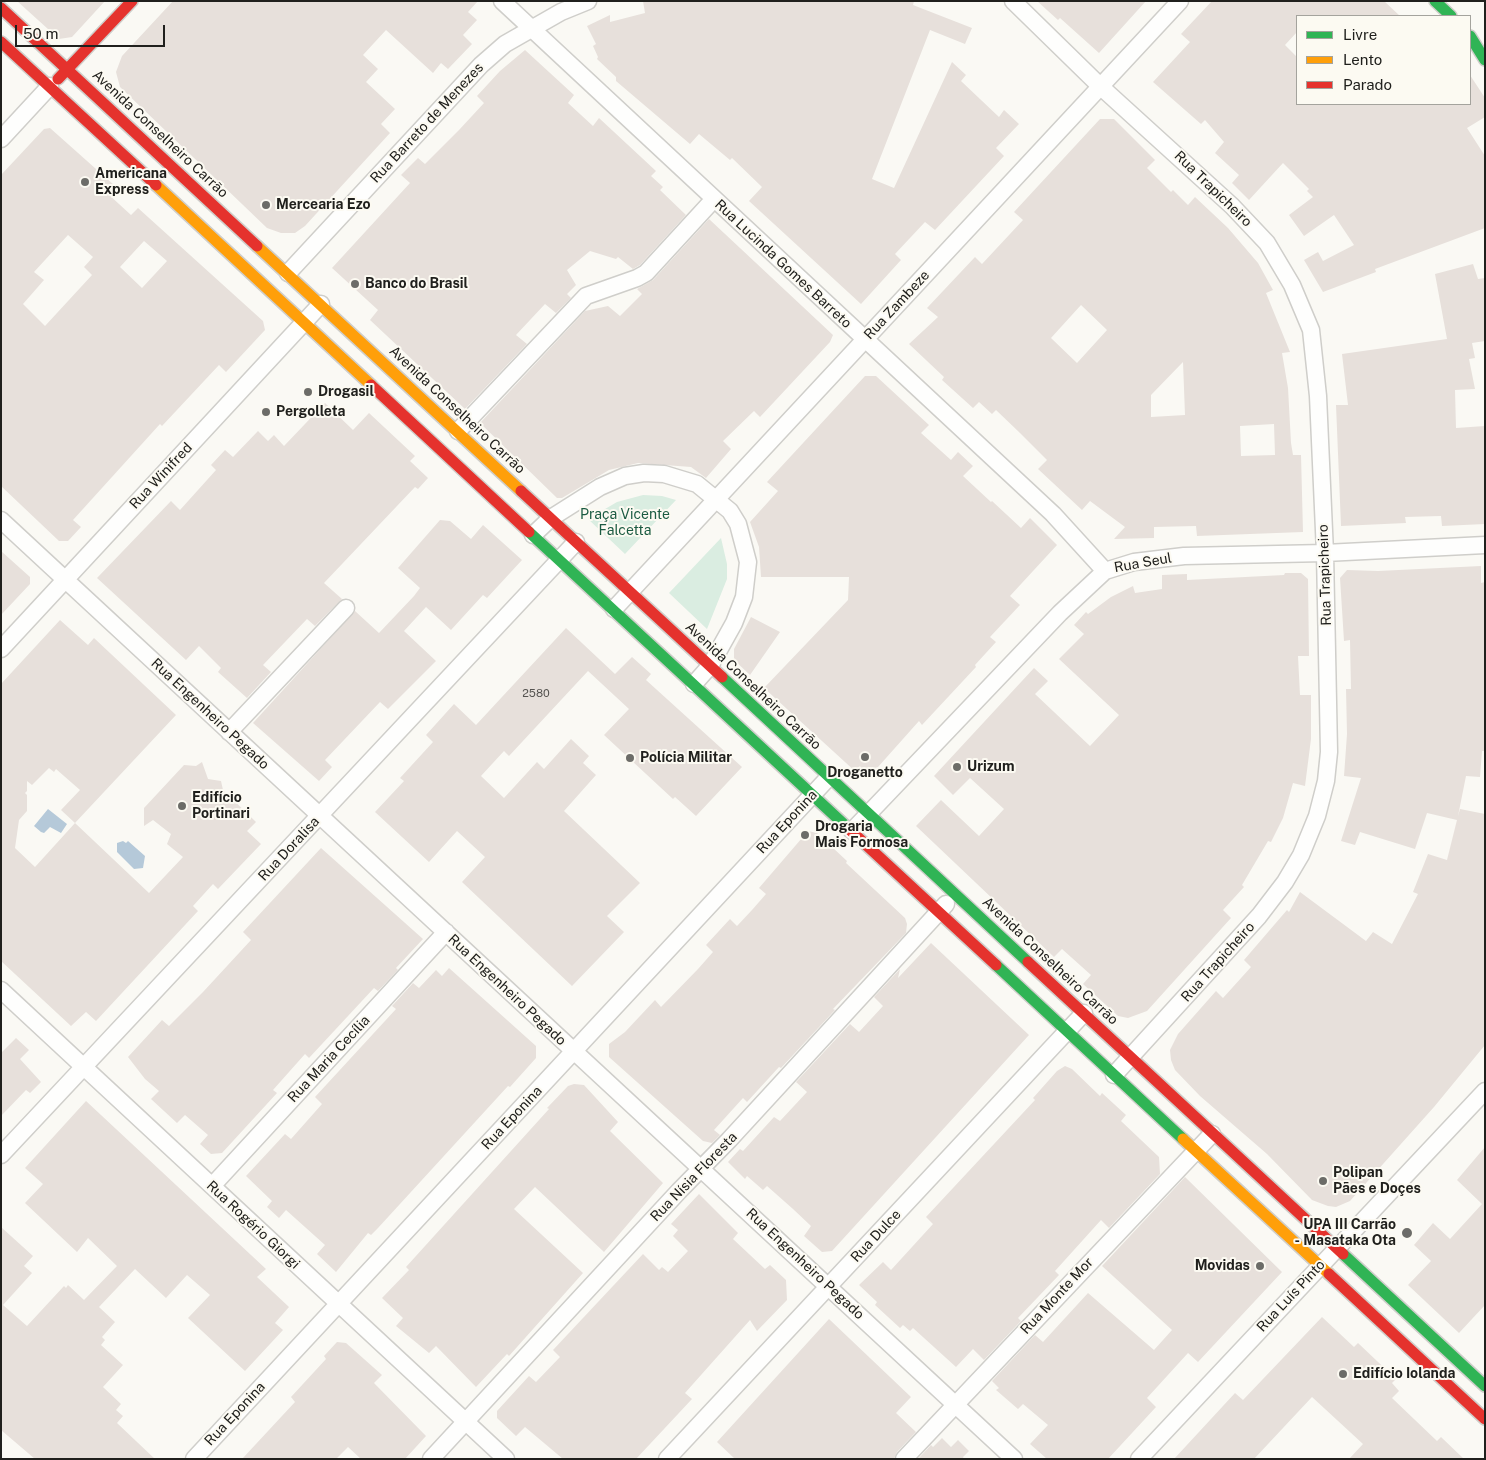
<!DOCTYPE html>
<html>
<head>
<meta charset="utf-8">
<style>
  body { margin:0 }
  #map { position:relative; width:1486px; height:1460px; overflow:hidden; background:#faf9f4; font-family:"Public Sans",sans-serif }
  canvas { display:block }
  .frame { position:absolute; inset:0; border:2px solid #20201d; pointer-events:none }
  .legend { position:absolute; left:1296px; top:15px; width:175px; height:90px; box-sizing:border-box; background:#fcfaf2; border:1px solid #a4a39d; margin:0; padding:6px 9px; list-style:none; font-size:15px; color:#20201d }
  .legend li { display:flex; align-items:center; gap:10px; height:25px }
  .legend b { width:25px; border:1px solid #a4a39d }
  .scale { position:absolute; left:15px; top:25px; width:150px; height:22px; box-sizing:border-box; border:2px solid #20201d; border-top:0; padding-left:6px; font-size:15px; line-height:18px; white-space:nowrap; color:#20201d; -webkit-text-stroke:4px #fcfaf2; paint-order:stroke }
</style>
</head>
<body>
<div id="map">
<canvas width="1486" height="1460"></canvas>
<div class="frame"></div>
<ul class="legend">
<li><b style="height:6px;background:#30b455"></b>Livre</li>
<li><b style="height:6px;background:#ff9f0a"></b>Lento</li>
<li><b style="height:6px;background:#e5322d"></b>Parado</li>
</ul>
<div class="scale">50 m</div>
</div>
<script>
const ctx = document.querySelector('canvas').getContext('2d');
ctx.lineJoin = 'round';
function paint(path, color) {
  ctx.fillStyle = color;
  ctx.fill(path, 'evenodd');
}
function poly(rows) {
  const path = new Path2D();
  for (const r of rows) {
    path.moveTo(r[0], r[1]);
    for (let i = 2; i < r.length; i += 2) path.lineTo(r[i], r[i + 1]);
  }
  return path;
}
function strokePath(path, color, width, dash) {
  ctx.strokeStyle = color;
  ctx.lineWidth = width;
  ctx.lineCap = dash ? 'butt' : 'round';
  ctx.setLineDash(dash || []);
  ctx.stroke(path);
}
function drawText(font, color, halo, rows, align = 'center') {
  ctx.font = font + ' "Public Sans",sans-serif';
  ctx.lineWidth = 4;
  ctx.setLineDash([]);
  ctx.textBaseline = 'middle';
  ctx.strokeStyle = halo;
  ctx.fillStyle = color;
  for (const [text, x, y, turn = 0] of rows) {
    ctx.save();
    ctx.translate(x, y);
    ctx.rotate((+turn || 0) * Math.PI / 180);
    ctx.textAlign = isNaN(turn) ? turn : align;
    if (halo) ctx.strokeText(text, 0, 0);
    ctx.fillText(text, 0, 0);
    ctx.restore();
  }
}
const green = poly([
  [643,495,662,496,676,500,625,554,588,519,617,502],
  [721,538,727,564,727,579,707,629,669,593]
]);
const water = poly([
  [48,809,67,824,61,833,50,827,44,833,41,832,34,826],
  [123,841,126,843,128,841,145,856,143,868,134,869,117,852,117,843]
]);
const building = poly([
  [17,1,105,1,72,37,59,39],
  [173,1,478,1,468,12,477,20,463,35,472,44,448,69,441,63,433,73,386,30,363,55,378,69,366,82,395,109,381,124,390,133,305,226,295,233,281,233,267,228,120,87,116,72,122,56],
  [643,1,914,1,913,5,972,28,965,44,930,30,872,179,894,188,952,62,966,75,961,81,999,117,1004,110,1019,124,996,148,1004,156,935,230,925,222,895,254,901,260,861,304,749,201,762,187,732,158,730,160,699,134,690,144,616,81,616,77,597,59,598,57,593,46,596,44,587,26,610,15,610,22,645,13],
  [1037,1,1146,1,1099,53,1060,18,1058,20],
  [1212,1,1384,1,1400,16,1297,16,1297,32,1285,45,1297,57,1297,104,1470,104,1470,75,1485,98,1485,117,1467,128,1485,156,1485,228,1375,269,1376,272,1323,292,1304,260,1318,252,1323,261,1354,245,1334,215,1304,236,1289,215,1313,197,1307,191,1309,189,1283,163,1249,200,1232,183,1239,175,1215,153,1224,142,1205,120,1201,124,1153,82,1190,42,1181,34],
  [525,50,574,95,568,103,593,126,599,118,656,171,651,176,663,187,660,190,686,215,640,265,633,269,618,257,616,259,590,251,567,270,576,285,567,294,571,298,556,313,545,304,516,335,527,344,465,409,370,320,378,310,332,268,410,183,401,175,418,158,425,164,459,130,484,103,477,96,500,71],
  [1100,119,1114,119,1155,160,1147,168,1171,192,1173,190,1188,205,1195,197,1228,228,1258,263,1273,290,1266,293,1290,352,1282,353,1288,388,1291,443,1293,455,1301,455,1303,532,1197,536,1196,526,1154,527,1154,538,1114,539,1125,527,1090,501,1082,510,1038,469,1047,460,1020,433,996,410,992,414,979,402,973,408,942,380,944,377,909,344,938,317,927,308,975,257,982,264,1023,220,1014,212],
  [1081,305,1107,330,1077,363,1051,338],
  [1183,362,1185,415,1151,417,1151,395],
  [1274,424,1275,455,1241,456,1240,426],
  [50,128,114,185,107,193,131,215,138,208,263,321,265,330,226,372,219,365,162,426,160,424,73,520,81,527,68,541,59,541,1,486,1,175,44,129],
  [68,235,93,257,84,267,92,275,45,326,23,304,44,280,34,272],
  [144,241,167,261,142,288,120,267],
  [709,219,833,335,830,342,760,417,754,411,723,441,731,449,706,478,691,467,638,463,609,470,562,498,557,498,480,423,585,311,608,306,620,316,642,294,637,289,653,280],
  [1473,264,1478,279,1485,278,1485,341,1472,343,1475,358,1469,359,1475,389,1455,390,1456,428,1485,426,1485,524,1442,526,1441,516,1405,517,1406,523,1341,526,1336,405,1348,405,1342,354,1447,339,1435,274],
  [865,376,876,376,929,425,921,433,951,460,958,452,973,466,963,476,991,502,992,501,1021,528,1030,518,1057,545,1010,596,1020,605,990,637,996,642,975,665,976,667,922,725,919,721,878,767,857,773,764,688,848,600,849,577,761,577,759,547,750,522,778,491,767,482],
  [325,403,353,430,369,413,415,456,410,461,428,478,418,489,415,487,324,583,342,599,315,626,307,619,263,665,271,672,247,698,218,672,221,668,199,646,186,660,97,578,171,501,180,510,216,470,211,465,225,450,233,457,258,431,268,441,274,435,284,446],
  [440,520,450,521,471,539,483,525,522,560,487,598,483,595,451,630,426,607,404,631,436,661,388,709,380,702,325,760,332,767,319,781,253,723,355,611,379,633,414,596,420,588,398,568],
  [1,551,30,577,30,584,1,615],
  [1481,566,1481,583,1485,582,1485,751,1482,751,1480,777,1466,776,1458,816,1460,809,1485,814,1485,1045,1434,1107,1350,1201,1336,1207,1328,1206,1312,1200,1267,1154,1200,1096,1175,1070,1171,1060,1170,1050,1178,1034,1216,991,1223,998,1251,967,1244,960,1287,910,1289,912,1300,892,1366,941,1373,932,1392,944,1418,894,1413,892,1428,854,1447,860,1457,820,1427,813,1415,849,1360,832,1355,845,1341,841,1361,778,1344,776,1347,734,1346,689,1351,689,1350,640,1344,641,1340,578,1347,570,1378,571],
  [1285,573,1301,573,1308,579,1309,656,1298,656,1300,695,1311,695,1311,739,1305,786,1293,783,1283,818,1271,842,1268,841,1242,885,1244,887,1223,910,1231,918,1147,1011,1128,1018,1118,1016,1083,984,1091,975,1062,949,1054,957,916,826,941,800,979,836,1004,809,970,778,953,795,934,776,1034,668,1048,681,1035,694,1090,746,1119,715,1059,659,1084,634,1074,625,1086,612,1088,614,1111,597,1133,586,1135,593,1162,589,1162,575,1187,574,1187,580,1284,575],
  [751,617,780,632,750,675,734,660,734,649],
  [60,620,88,645,94,638,176,715,75,823,61,810,80,790,56,769,54,772,49,768,32,785,27,781,27,791,25,793,27,795,27,811,19,820,15,848,35,867,75,823,149,893,183,857,167,844,171,834,153,820,144,826,144,808,184,765,196,766,202,762,208,779,221,781,223,790,256,822,247,831,261,844,218,889,213,884,193,906,198,911,96,1021,86,1012,71,1026,1,961,1,684],
  [566,628,615,674,632,657,651,674,646,680,742,767,696,816,675,797,673,799,604,735,629,709,588,671,509,756,504,751,481,776,504,798,537,762,544,769,571,739,589,756,583,763,596,775,564,811,640,883,607,916,624,932,572,986,462,882,485,857,457,831,429,862,375,812,404,781,400,778,433,742,426,735,454,704,476,725],
  [808,831,817,833,847,861,846,863,905,918,907,924,906,933,833,1009,835,1010,781,1068,779,1067,747,1102,743,1098,714,1130,720,1135,712,1143,703,1141,609,1057,609,1044,625,1032,655,1000,661,1007,698,969,713,952,706,945,730,919,737,926,752,910,766,894,759,888],
  [321,848,423,939,396,968,398,970,378,991,374,988,309,1058,305,1054,273,1090,277,1093,222,1153,211,1154,200,1144,208,1135,185,1115,177,1123,151,1099,159,1091,145,1079,128,1057,162,1020,169,1026,203,992,251,940,243,932],
  [931,943,1029,1035,832,1251,822,1252,804,1236,811,1226,793,1209,767,1186,763,1190,747,1176,745,1179,728,1162,740,1149,743,1151,774,1117,780,1121,807,1092,796,1082,850,1024,859,1032,883,1006,874,997,900,969,898,978],
  [449,968,536,1046,536,1058,510,1087,508,1086,378,1228,371,1235,368,1233,336,1272,317,1254,325,1245,286,1210,279,1218,267,1207,272,1201,246,1176,285,1134,291,1139,322,1104,315,1097,396,1009,392,1006,413,983,419,988,436,970,442,976],
  [16,1038,29,1050,20,1059,41,1082,30,1093,26,1090,1,1116,1,1053],
  [1065,1066,1072,1069,1100,1096,1102,1093,1126,1115,1121,1121,1159,1157,1160,1174,1109,1228,1101,1220,1055,1271,1059,1275,1018,1318,1021,1321,984,1360,973,1349,956,1367,913,1328,910,1331,903,1325,900,1328,875,1305,877,1302,859,1285,883,1262,891,1270,933,1224,926,1217,1035,1100,1033,1098,1057,1071],
  [574,1084,584,1085,618,1122,610,1131,663,1183,604,1252,535,1187,514,1209,583,1273,509,1356,507,1354,476,1387,436,1346,429,1353,396,1326,403,1318,382,1298,409,1270,406,1267,549,1109,547,1108,568,1086],
  [86,1101,266,1269,257,1277,289,1307,275,1323,283,1330,245,1371,188,1318,210,1295,187,1275,166,1298,135,1269,99,1307,115,1322,102,1337,105,1340,101,1345,123,1365,103,1387,121,1404,116,1410,123,1416,117,1423,155,1459,35,1459,1,1430,1,1227,33,1256,24,1266,32,1273,3,1305,27,1326,64,1286,66,1288,68,1285,84,1300,117,1266,88,1238,77,1252,25,1203,43,1184,25,1168],
  [1485,1147,1485,1305,1459,1333,1408,1285,1431,1261,1414,1245,1433,1223,1450,1239,1482,1204,1457,1180],
  [1185,1177,1282,1272,1198,1362,1188,1353,1147,1398,1156,1407,1108,1459,1047,1459,1030,1444,1048,1425,1023,1404,1018,1409,996,1390,999,1388,992,1381,1035,1335,1043,1342,1088,1293,1154,1350,1172,1330,1102,1266],
  [699,1194,738,1233,733,1239,765,1269,770,1265,786,1280,787,1300,757,1331,750,1320,685,1393,692,1399,636,1459,563,1459,525,1427,516,1436,497,1418,497,1411,529,1376,536,1382,560,1357,553,1350,643,1254,659,1270,662,1267,668,1272,688,1251,673,1236,678,1230,671,1224],
  [1322,1317,1354,1347,1358,1343,1396,1379,1392,1383,1399,1391,1392,1398,1437,1441,1441,1437,1464,1459,1349,1459,1363,1444,1312,1397,1254,1459,1174,1459,1235,1393,1243,1400],
  [829,1319,911,1397,896,1413,916,1432,897,1452,894,1459,735,1459,717,1442],
  [337,1342,346,1343,382,1375,374,1383,426,1436,405,1459,361,1459,348,1447,336,1459,242,1459,295,1402,291,1397,326,1359,324,1356],
  [942,1438,951,1447,958,1440,969,1451,963,1457,964,1459,918,1459,931,1445,933,1447]
]);
const street = poly([
  [502,1,1053,514,1105,571],
  [1013,1,1100,86,1232,206,1267,243,1292,285,1311,330,1318,396,1325,553,1329,752,1326,781,1317,816,1301,855,1285,882,1259,916,1114,1075],
  [1,139,50,86],
  [288,273,481,65,505,44,561,12,588,1],
  [458,431,586,296,637,278,646,273,714,199],
  [1,520,1014,1459],
  [533,535,551,518,600,487,625,476,644,473,664,474,697,484,730,511,738,524,748,562,744,597,734,623,710,666,694,684],
  [614,609,1180,1],
  [1,649,321,304],
  [229,732,346,608],
  [852,831,1060,613,1105,571,1134,562,1184,556,1325,553,1485,545],
  [1,990,506,1459],
  [1,1155,576,542],
  [212,1186,446,932],
  [194,1459,829,777],
  [431,1459,679,1191,729,1140,946,904],
  [667,1459,1084,1013],
  [904,1459,1212,1134],
  [1139,1459,1485,1091]
]);
const fast = poly([
  [1435,1,1451,16],
  [1470,36,1485,60],
  [529,532,849,829],
  [722,677,1028,962],
  [996,965,1183,1139],
  [1343,1254,1485,1386]
]);
const slow = poly([
  [156,185,371,385],
  [257,246,521,491],
  [1183,1139,1329,1274]
]);
const jam = poly([
  [1,8,257,246],
  [1,42,156,185],
  [58,79,132,1],
  [371,385,529,532],
  [521,491,722,677],
  [849,829,996,965],
  [1028,962,1343,1254],
  [1329,1274,1485,1419]
]);
const markers = [
  [85,182,5,"#6c6c68"],
  [266,205,5,"#6c6c68"],
  [355,284,5,"#6c6c68"],
  [308,392,5,"#6c6c68"],
  [266,412,5,"#6c6c68"],
  [865,757,5,"#6c6c68"],
  [630,758,5,"#6c6c68"],
  [957,767,5,"#6c6c68"],
  [182,806,5,"#6c6c68"],
  [805,835,5,"#6c6c68"],
  [1323,1181,5,"#6c6c68"],
  [1407,1233,6,"#6c6c68"],
  [1260,1266,5,"#6c6c68"],
  [1343,1374,5,"#6c6c68"]
];
const numberNames = [
  ["2580",536,694]
];
const streetNames = [
  ["Rua Barreto de Menezes",427,123,-47],
  ["Avenida Conselheiro Carrão",160,134,43],
  ["Rua Trapicheiro",1213,189,44],
  ["Rua Lucinda Gomes Barreto",783,264,43],
  ["Rua Zambeze",897,305,-47],
  ["Avenida Conselheiro Carrão",457,410,43],
  ["Rua Winifred",161,476,-47],
  ["Rua Seul",1143,563,-10],
  ["Rua Trapicheiro",1325,575,-92],
  ["Avenida Conselheiro Carrão",753,686,43],
  ["Rua Engenheiro Pegado",210,714,43],
  ["Rua Eponina",787,822,-47],
  ["Rua Doralisa",289,849,-47],
  ["Avenida Conselheiro Carrão",1050,961,43],
  ["Rua Trapicheiro",1218,962,-48],
  ["Rua Engenheiro Pegado",507,990,43],
  ["Rua Maria Cecília",329,1059,-47],
  ["Rua Eponina",512,1118,-47],
  ["Rua Nísia Floresta",694,1177,-46],
  ["Rua Rogério Giorgi",253,1225,43],
  ["Rua Dulce",876,1236,-47],
  ["Rua Engenheiro Pegado",805,1264,43],
  ["Rua Monte Mor",1057,1296,-47],
  ["Rua Luís Pinto",1291,1296,-47],
  ["Rua Eponina",235,1414,-47]
];
const poiNames = [
  ["Americana",95,174],
  ["Express",95,190],
  ["Mercearia Ezo",276,205],
  ["Banco do Brasil",365,284],
  ["Drogasil",318,392],
  ["Pergolleta",276,412],
  ["Polícia Militar",640,758],
  ["Urizum",967,767],
  ["Droganetto",865,773,"center"],
  ["Edifício",192,798],
  ["Portinari",192,814],
  ["Drogaria",815,827],
  ["Mais Formosa",815,843],
  ["Polipan",1333,1173],
  ["Pães e Doçes",1333,1189],
  ["UPA III Carrão",1396,1225,"right"],
  ["- Masataka Ota",1396,1241,"right"],
  ["Movidas",1250,1266,"right"],
  ["Edifício Iolanda",1353,1374]
];
const parkNames = [
  ["Praça Vicente",625,515],
  ["Falcetta",625,531]
];
paint(green, '#daede1');
paint(water, '#b5c9d9');
paint(building, '#e7e0db');
strokePath(street, '#cfceca', 19);
strokePath(fast, '#cfceca', 14);
strokePath(slow, '#cfceca', 14);
strokePath(jam, '#cfceca', 14);
strokePath(street, '#fefefd', 16);
strokePath(fast, '#30b455', 11);
strokePath(slow, '#ff9f0a', 11);
strokePath(jam, '#e5322d', 11);
for (const [x, y, r, color] of markers) {
  const dot = new Path2D();
  dot.arc(x, y, r, 0, 2 * Math.PI);
  ctx.fillStyle = color;
  ctx.fill(dot);
  strokePath(dot, '#fcfaf2', 2);
}
drawText('11px', '#555350', null, numberNames);
drawText('14px', '#20201d', '#fcfaf2', streetNames);
drawText('bold 14px', '#20201d', '#fcfaf2', poiNames, 'left');
drawText('14px', '#1b5b42', '#fcfaf2', parkNames);
</script>
</body>
</html>
